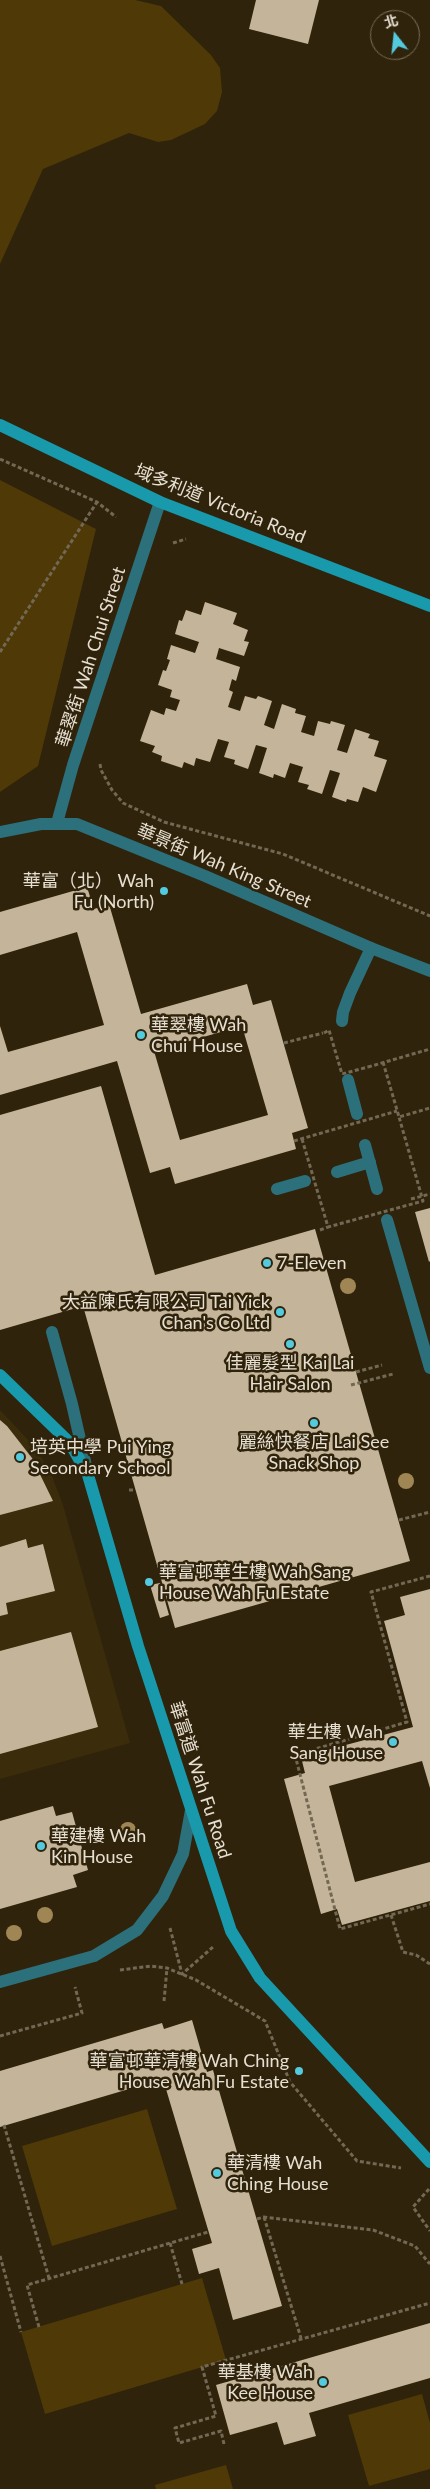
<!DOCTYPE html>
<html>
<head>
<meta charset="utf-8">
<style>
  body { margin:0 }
  #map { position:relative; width:430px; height:2489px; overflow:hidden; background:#2f230b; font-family:Lato,"Noto Sans TC",sans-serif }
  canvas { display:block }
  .north { position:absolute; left:370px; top:10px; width:50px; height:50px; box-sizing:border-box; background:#2f230b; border:1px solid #796e5a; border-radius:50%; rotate:344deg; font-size:14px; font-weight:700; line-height:20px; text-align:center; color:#e7dfd1 }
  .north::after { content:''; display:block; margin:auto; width:18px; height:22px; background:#54cade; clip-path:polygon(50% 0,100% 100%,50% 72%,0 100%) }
</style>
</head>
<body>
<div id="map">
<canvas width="430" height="2489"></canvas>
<div class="north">北</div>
</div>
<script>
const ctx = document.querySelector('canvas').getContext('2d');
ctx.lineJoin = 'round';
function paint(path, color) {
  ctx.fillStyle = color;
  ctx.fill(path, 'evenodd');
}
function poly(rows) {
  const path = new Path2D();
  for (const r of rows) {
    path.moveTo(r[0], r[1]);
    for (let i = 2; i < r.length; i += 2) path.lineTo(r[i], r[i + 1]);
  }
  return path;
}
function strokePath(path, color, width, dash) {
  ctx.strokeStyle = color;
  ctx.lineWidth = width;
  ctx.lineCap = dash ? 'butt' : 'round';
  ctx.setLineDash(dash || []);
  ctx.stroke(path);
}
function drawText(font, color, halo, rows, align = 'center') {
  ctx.font = font + ' Lato,"Noto Sans TC",sans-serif';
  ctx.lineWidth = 5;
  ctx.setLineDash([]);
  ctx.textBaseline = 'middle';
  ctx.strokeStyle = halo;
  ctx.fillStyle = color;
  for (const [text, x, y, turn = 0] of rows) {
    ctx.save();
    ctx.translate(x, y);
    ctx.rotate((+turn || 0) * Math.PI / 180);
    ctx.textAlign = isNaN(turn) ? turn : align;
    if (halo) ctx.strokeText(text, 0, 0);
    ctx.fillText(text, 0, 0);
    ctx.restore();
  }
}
const built = poly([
  [0,1410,32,1444,50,1471,63,1505,130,1743,0,1779]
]);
const green = poly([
  [0,0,135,0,161,6,211,55,220,68,222,92,217,111,205,124,171,140,158,142,129,133,43,169,0,264],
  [0,480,96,529,38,766,0,792],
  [147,2109,177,2209,52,2246,22,2146],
  [202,2278,226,2360,45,2414,21,2332],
  [422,2394,430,2423,430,2469,369,2486,348,2415],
  [226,2465,233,2489,156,2489,155,2485]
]);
const building = poly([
  [256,0,319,0,308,44,249,29],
  [205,602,237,613,233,624,248,630,244,641,249,642,244,656,219,648,216,659,240,667,236,681,232,679,229,690,233,692,228,707,240,711,245,696,256,699,258,696,272,701,264,725,274,729,282,704,296,709,295,713,306,716,301,732,314,736,318,721,330,724,331,721,345,725,337,750,347,753,355,729,370,734,368,738,379,741,374,756,387,760,376,792,363,787,358,802,347,799,346,802,332,797,340,773,330,770,322,794,307,789,309,785,298,782,303,767,290,763,285,778,274,774,273,778,259,773,267,748,256,745,248,769,234,764,235,760,224,757,229,742,218,739,210,762,196,758,194,766,184,762,182,768,161,761,162,756,152,752,155,746,140,741,151,710,164,715,166,708,176,711,180,700,170,697,172,690,158,685,163,670,166,671,170,660,167,659,171,645,195,653,199,642,175,634,179,620,182,621,186,610,201,615],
  [87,887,94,909,109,904,141,1014,247,984,253,1005,271,1000,308,1128,292,1133,296,1149,175,1184,170,1167,150,1173,117,1061,0,1095,0,1026,8,1052,104,1025,77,932,0,955,0,912],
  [242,1026,268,1115,180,1140,154,1051],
  [101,1086,155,1275,315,1229,410,1561,175,1628,83,1306,0,1330,0,1115],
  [430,1208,430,1261,429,1262,415,1212],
  [0,1420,7,1426,32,1458,53,1501,0,1515],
  [26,1539,28,1548,43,1544,55,1591,6,1603,8,1614,0,1616,0,1547],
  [160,1583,169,1615,160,1618,150,1585],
  [430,1589,430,1788,422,1761,329,1786,355,1882,430,1862,430,1901,342,1925,337,1909,321,1914,284,1779,305,1773,301,1757,413,1727,384,1621,405,1615,400,1597],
  [71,1632,98,1727,0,1754,0,1651],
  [53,1806,56,1816,72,1812,88,1870,73,1875,77,1887,0,1909,0,1821],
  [192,2020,207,2072,213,2070,282,2306,233,2320,219,2268,199,2274,192,2249,212,2243,163,2079,0,2127,0,2071,162,2023,164,2029],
  [430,2323,430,2378,309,2413,316,2436,284,2445,277,2422,230,2435,216,2385]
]);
const path = poly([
  [0,459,97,502,116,517],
  [173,543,186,539],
  [0,652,97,502],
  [100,764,101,770,112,790,123,803,164,822,283,854,430,916],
  [284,1043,323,1033],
  [383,1062,399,1117,430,1108],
  [368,1067,430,1049],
  [411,1199,430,1194],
  [320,1230,328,1227],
  [356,1372,382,1365],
  [351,1385,393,1374],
  [129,1490,135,1490],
  [399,1520,430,1512],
  [430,1576,371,1592,407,1722,295,1755,340,1929,430,1904],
  [391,1915,403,1952,416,1955,430,1964],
  [170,1928,182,1974,213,1947],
  [120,1970,151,1966,167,1968,196,1980,265,2021,290,2082,357,2161,401,2168],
  [164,2001,167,1968],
  [0,2036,82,2013,75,1987],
  [4,2125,49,2278],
  [429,2189,413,2207,430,2231],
  [264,2217,301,2338],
  [257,2219,264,2217,373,2230,415,2246,429,2263,430,2261],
  [170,2243,182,2284],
  [0,2256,21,2332],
  [39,2327,27,2285,208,2232],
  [224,2444,221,2431,179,2443,175,2428,216,2416,202,2367,430,2303]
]);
const lane = poly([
  [342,1021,343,1012,350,993,371,948],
  [348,1080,357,1114],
  [365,1145,377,1189],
  [337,1172,370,1162],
  [277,1189,305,1181],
  [387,1220,430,1368],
  [52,1332,72,1404,87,1470]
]);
const street = poly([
  [57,823,73,765,160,502],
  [0,832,41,824,77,824,205,876,371,948,430,971],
  [0,1982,94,1956,137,1930,163,1896,183,1854,191,1810]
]);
const secondary = poly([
  [0,425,160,502,430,606],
  [0,1375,70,1443,88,1475,138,1646,231,1931,260,1978,430,2162]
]);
const pathBridge = poly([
  [324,1033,329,1030,342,1074,368,1067],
  [302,1139,328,1227,423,1201,399,1117],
  [294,1141,397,1111]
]);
const trees = [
  [348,1286],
  [406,1481],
  [128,1830],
  [45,1915],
  [14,1933]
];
const markers = [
  [164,891,5,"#54cade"],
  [141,1035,5,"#54cade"],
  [267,1263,5,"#54cade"],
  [280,1312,5,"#54cade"],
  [290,1344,5,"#54cade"],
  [314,1423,5,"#54cade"],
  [20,1457,5,"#54cade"],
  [149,1582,5,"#54cade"],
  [393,1742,5,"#54cade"],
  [41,1846,5,"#54cade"],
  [299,2071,5,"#54cade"],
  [217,2173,5,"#54cade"],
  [323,2382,5,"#54cade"]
];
const streetNames = [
  ["域多利道 Victoria Road",220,504,22],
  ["華翠街 Wah Chui Street",91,657,-72],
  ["華景街 Wah King Street",224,866,23],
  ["華富道 Wah Fu Road",200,1780,72]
];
const poiNames = [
  ["華富（北） Wah",154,881,"right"],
  ["Fu (North)",154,902,"right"],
  ["華翠樓 Wah",151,1025],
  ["Chui House",151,1046],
  ["7-Eleven",277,1263],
  ["大益陳氏有限公司 Tai Yick",270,1302,"right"],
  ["Chan's Co Ltd",270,1323,"right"],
  ["佳麗髮型 Kai Lai",290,1363,"center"],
  ["Hair Salon",290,1384,"center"],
  ["麗絲快餐店 Lai See",314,1442,"center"],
  ["Snack Shop",314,1463,"center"],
  ["培英中學 Pui Ying",30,1447],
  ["Secondary School",30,1468],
  ["華富邨華生樓 Wah Sang",159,1572],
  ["House Wah Fu Estate",159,1593],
  ["華生樓 Wah",383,1732,"right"],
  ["Sang House",383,1753,"right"],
  ["華建樓 Wah",51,1836],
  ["Kin House",51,1857],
  ["華富邨華清樓 Wah Ching",289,2061,"right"],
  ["House Wah Fu Estate",289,2082,"right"],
  ["華清樓 Wah",227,2163],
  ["Ching House",227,2184],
  ["華基樓 Wah",313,2372,"right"],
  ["Kee House",313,2393,"right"]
];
paint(built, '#3b2c0c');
paint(green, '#4e3907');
paint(building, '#c4b59a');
strokePath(path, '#726854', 3, [4, 2.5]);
strokePath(lane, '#2c707b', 12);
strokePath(street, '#2c707b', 12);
strokePath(secondary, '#189aac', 12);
strokePath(pathBridge, '#726854', 3, [4, 2.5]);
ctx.fillStyle = '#a08654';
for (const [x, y] of trees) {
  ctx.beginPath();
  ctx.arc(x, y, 8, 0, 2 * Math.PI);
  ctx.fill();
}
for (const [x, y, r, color] of markers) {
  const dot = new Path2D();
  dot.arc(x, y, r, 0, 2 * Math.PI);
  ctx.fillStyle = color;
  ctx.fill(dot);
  strokePath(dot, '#2f230b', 2);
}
drawText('18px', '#e7dfd1', '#2f230b', streetNames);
drawText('18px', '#e7dfd1', '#2f230b', poiNames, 'left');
</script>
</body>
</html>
